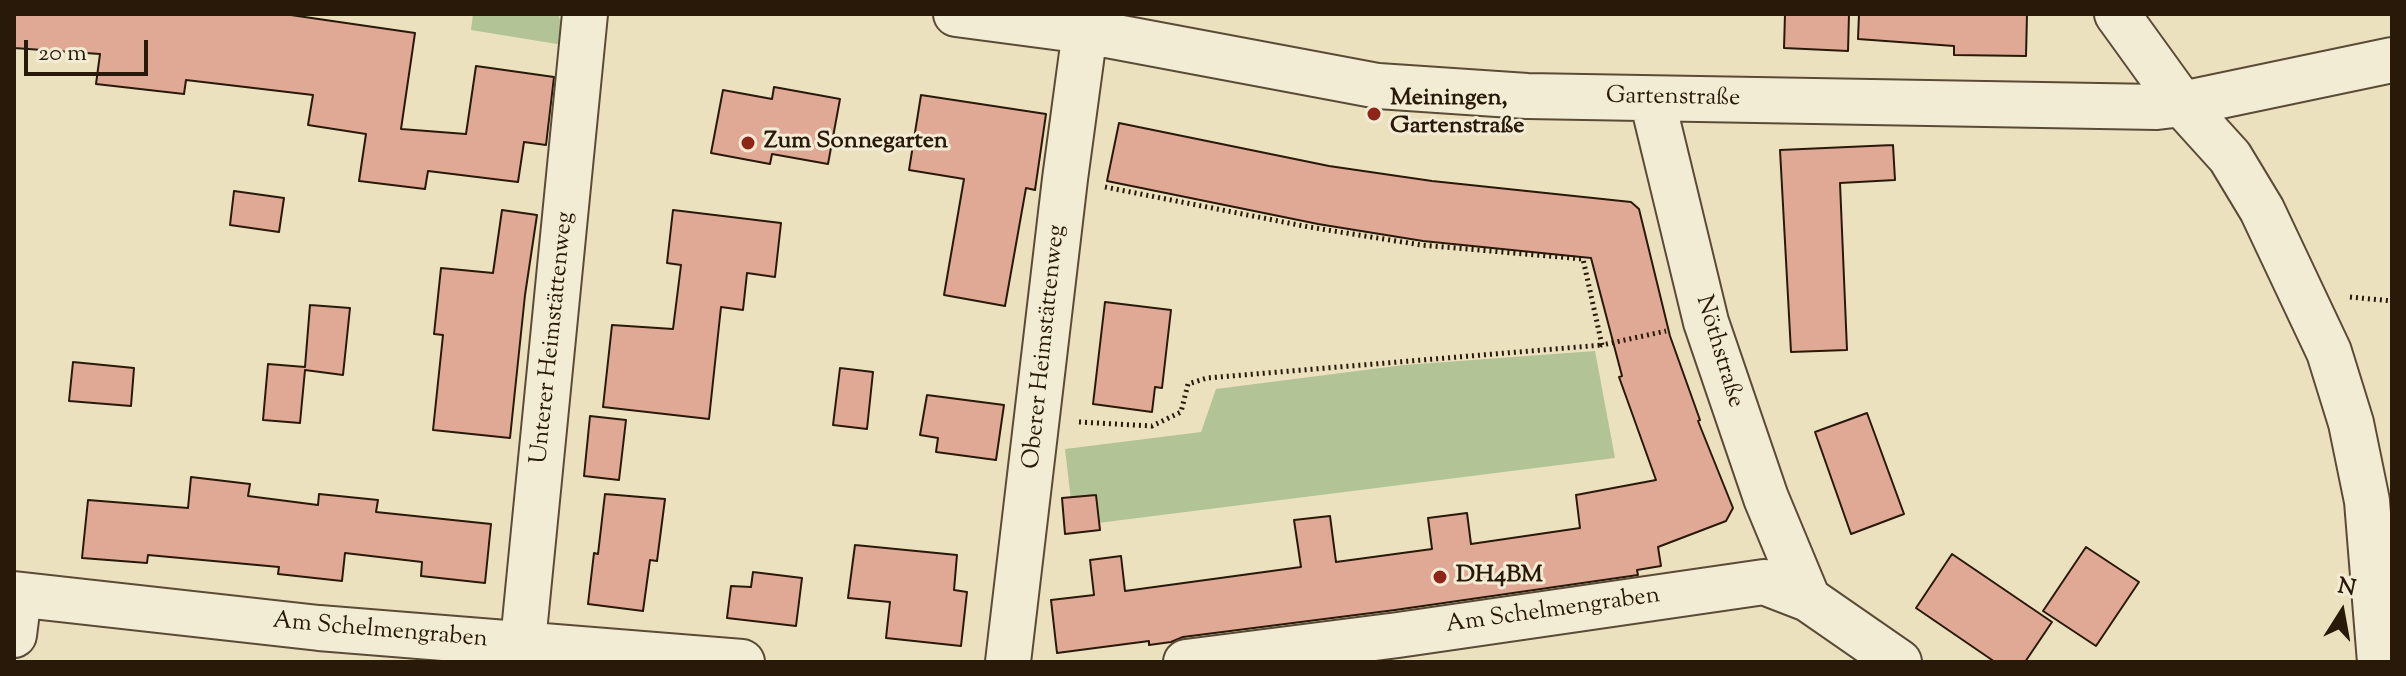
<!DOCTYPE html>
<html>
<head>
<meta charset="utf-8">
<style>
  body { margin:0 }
  #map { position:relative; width:2406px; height:676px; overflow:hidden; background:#ece1be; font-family:"Sorts Mill Goudy",serif }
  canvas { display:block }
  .frame { position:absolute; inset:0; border:16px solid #291908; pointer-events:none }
  .north { position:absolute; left:2302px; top:572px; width:80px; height:80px; -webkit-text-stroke:6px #f3ecd5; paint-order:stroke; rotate:11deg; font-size:22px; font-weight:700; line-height:32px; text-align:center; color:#291908 }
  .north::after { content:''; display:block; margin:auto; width:28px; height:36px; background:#291908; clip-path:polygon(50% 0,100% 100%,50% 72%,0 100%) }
  .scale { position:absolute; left:24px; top:40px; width:124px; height:36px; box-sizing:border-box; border:4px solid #291908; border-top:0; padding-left:10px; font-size:24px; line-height:28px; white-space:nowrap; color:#291908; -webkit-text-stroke:6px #f3ecd5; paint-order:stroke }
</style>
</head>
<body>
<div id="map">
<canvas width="2406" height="676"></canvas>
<div class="frame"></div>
<div class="north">N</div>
<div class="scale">20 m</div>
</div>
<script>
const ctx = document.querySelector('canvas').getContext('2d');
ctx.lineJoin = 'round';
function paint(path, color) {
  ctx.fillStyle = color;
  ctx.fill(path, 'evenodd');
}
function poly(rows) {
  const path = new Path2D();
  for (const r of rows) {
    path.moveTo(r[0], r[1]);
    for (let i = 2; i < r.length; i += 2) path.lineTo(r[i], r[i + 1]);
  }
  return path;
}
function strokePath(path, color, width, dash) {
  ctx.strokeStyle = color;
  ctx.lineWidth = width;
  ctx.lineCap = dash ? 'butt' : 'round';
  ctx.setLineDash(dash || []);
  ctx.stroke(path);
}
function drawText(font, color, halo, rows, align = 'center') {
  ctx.font = font + ' "Sorts Mill Goudy",serif';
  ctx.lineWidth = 6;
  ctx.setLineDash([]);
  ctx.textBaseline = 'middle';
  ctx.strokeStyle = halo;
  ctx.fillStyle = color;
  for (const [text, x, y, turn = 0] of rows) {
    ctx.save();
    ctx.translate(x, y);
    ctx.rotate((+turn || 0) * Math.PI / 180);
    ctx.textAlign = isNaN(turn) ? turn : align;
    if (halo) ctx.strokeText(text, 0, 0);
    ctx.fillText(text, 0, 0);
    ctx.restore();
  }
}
const green = poly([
  [473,14,558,14,563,29,563,45,471,30],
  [1595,351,1615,458,1074,526,1065,449,1201,432,1216,389,1404,365]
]);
const building = poly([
  [14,14,284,14,415,33,401,129,466,134,476,66,554,77,546,145,524,142,518,182,428,171,425,189,359,181,366,134,308,125,313,95,186,80,184,94,96,84,100,54,14,48,14,14],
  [1785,14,1849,14,1848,51,1784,48,1785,14],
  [1859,14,2027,14,2026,56,1954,55,1954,46,1858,39,1859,14],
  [774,87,840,99,828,164,772,154,770,164,711,153,723,90,772,99,774,87],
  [921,95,1046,114,1035,190,1026,188,1005,306,944,295,964,179,909,170,921,95],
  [1119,123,1329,166,1432,181,1631,202,1639,209,1670,336,1700,420,1698,421,1733,508,1726,521,1658,547,1661,566,1637,570,1638,575,1395,610,1183,637,1171,642,1149,645,1149,641,1057,653,1051,600,1094,595,1090,560,1121,556,1125,591,1301,567,1294,520,1330,516,1336,562,1432,549,1428,518,1467,513,1471,544,1580,528,1576,495,1656,480,1619,377,1622,376,1591,258,1423,241,1318,224,1107,181,1119,123],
  [1893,145,1895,180,1840,183,1847,350,1791,352,1780,150,1893,145],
  [234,191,284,198,279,232,230,225,234,191],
  [502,210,537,215,525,295,510,438,433,430,443,335,434,334,441,268,493,273,502,210],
  [673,210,781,223,775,277,747,273,743,310,721,307,709,419,603,407,612,325,673,329,681,265,667,263,673,210],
  [1105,302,1171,310,1162,388,1155,387,1152,412,1093,404,1105,302],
  [310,305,350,308,343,375,305,370,300,423,263,420,268,364,305,367,310,305],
  [73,362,134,368,131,406,69,401,73,362],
  [840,368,873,372,867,429,833,425,840,368],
  [927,395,1004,405,996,460,936,452,938,438,920,435,927,395],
  [1867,413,1904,514,1851,534,1815,432,1867,413],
  [590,416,626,420,619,480,584,476,590,416],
  [191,477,250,484,248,496,318,505,319,494,378,500,376,512,491,524,485,583,421,576,422,562,345,553,342,581,278,574,279,567,148,555,147,563,82,558,88,500,188,508,191,477],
  [605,494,665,499,657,561,650,560,643,611,588,604,594,553,598,554,605,494],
  [1096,495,1100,530,1065,534,1062,498,1096,495],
  [855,545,957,555,954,590,967,592,961,646,886,638,890,602,848,598,855,545],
  [2086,547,2139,582,2096,646,2043,611,2086,547],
  [1952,554,2052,622,2025,662,1995,662,1916,608,1952,554],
  [753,572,802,578,796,626,727,618,731,586,751,587,753,572]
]);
const path = poly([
  [1105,187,1309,227,1421,245,1583,259,1602,345,1666,331],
  [2350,297,2392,301],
  [1079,422,1152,426,1181,412,1188,384,1207,378,1602,345]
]);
const minor = poly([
  [956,14,1085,31,1378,86,1527,96,2157,107,2182,104,2392,60],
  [2117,14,2182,104,2230,157,2262,210,2329,352,2351,423,2367,501,2380,662],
  [1652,99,1706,322,1766,498,1808,599],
  [14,594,319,628,742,662],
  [14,635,19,595],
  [521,662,585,14],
  [1008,662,1065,179,1085,31],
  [1186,662,1398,635,1764,582,1808,599,1899,662]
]);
const markers = [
  [1374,114,8,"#8f2418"],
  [748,143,8,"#8f2418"],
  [1440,577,8,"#8f2418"]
];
const streetNames = [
  ["Gartenstraße",1673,99,1],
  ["Unterer Heimstättenweg",554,338,-84],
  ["Oberer Heimstättenweg",1046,347,-84],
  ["Nöthstraße",1718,352,73],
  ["Am Schelmengraben",1553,612,-8],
  ["Am Schelmengraben",380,632,5]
];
const poiNames = [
  ["Meiningen,",1390,100],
  ["Gartenstraße",1390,128],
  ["Zum Sonnegarten",764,143],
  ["DH4BM",1456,577]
];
paint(green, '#b2c496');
paint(building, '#e0a996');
strokePath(building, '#291908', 2);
strokePath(minor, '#5a4b36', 48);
strokePath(path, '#291908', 5, [2, 4]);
strokePath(minor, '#f3ecd5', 44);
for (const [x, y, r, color] of markers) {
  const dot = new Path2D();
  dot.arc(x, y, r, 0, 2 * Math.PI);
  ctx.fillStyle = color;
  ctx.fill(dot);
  strokePath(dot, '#f3ecd5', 3);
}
drawText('24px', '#291908', '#f3ecd5', streetNames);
drawText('bold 24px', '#291908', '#f3ecd5', poiNames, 'left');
</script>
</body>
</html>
